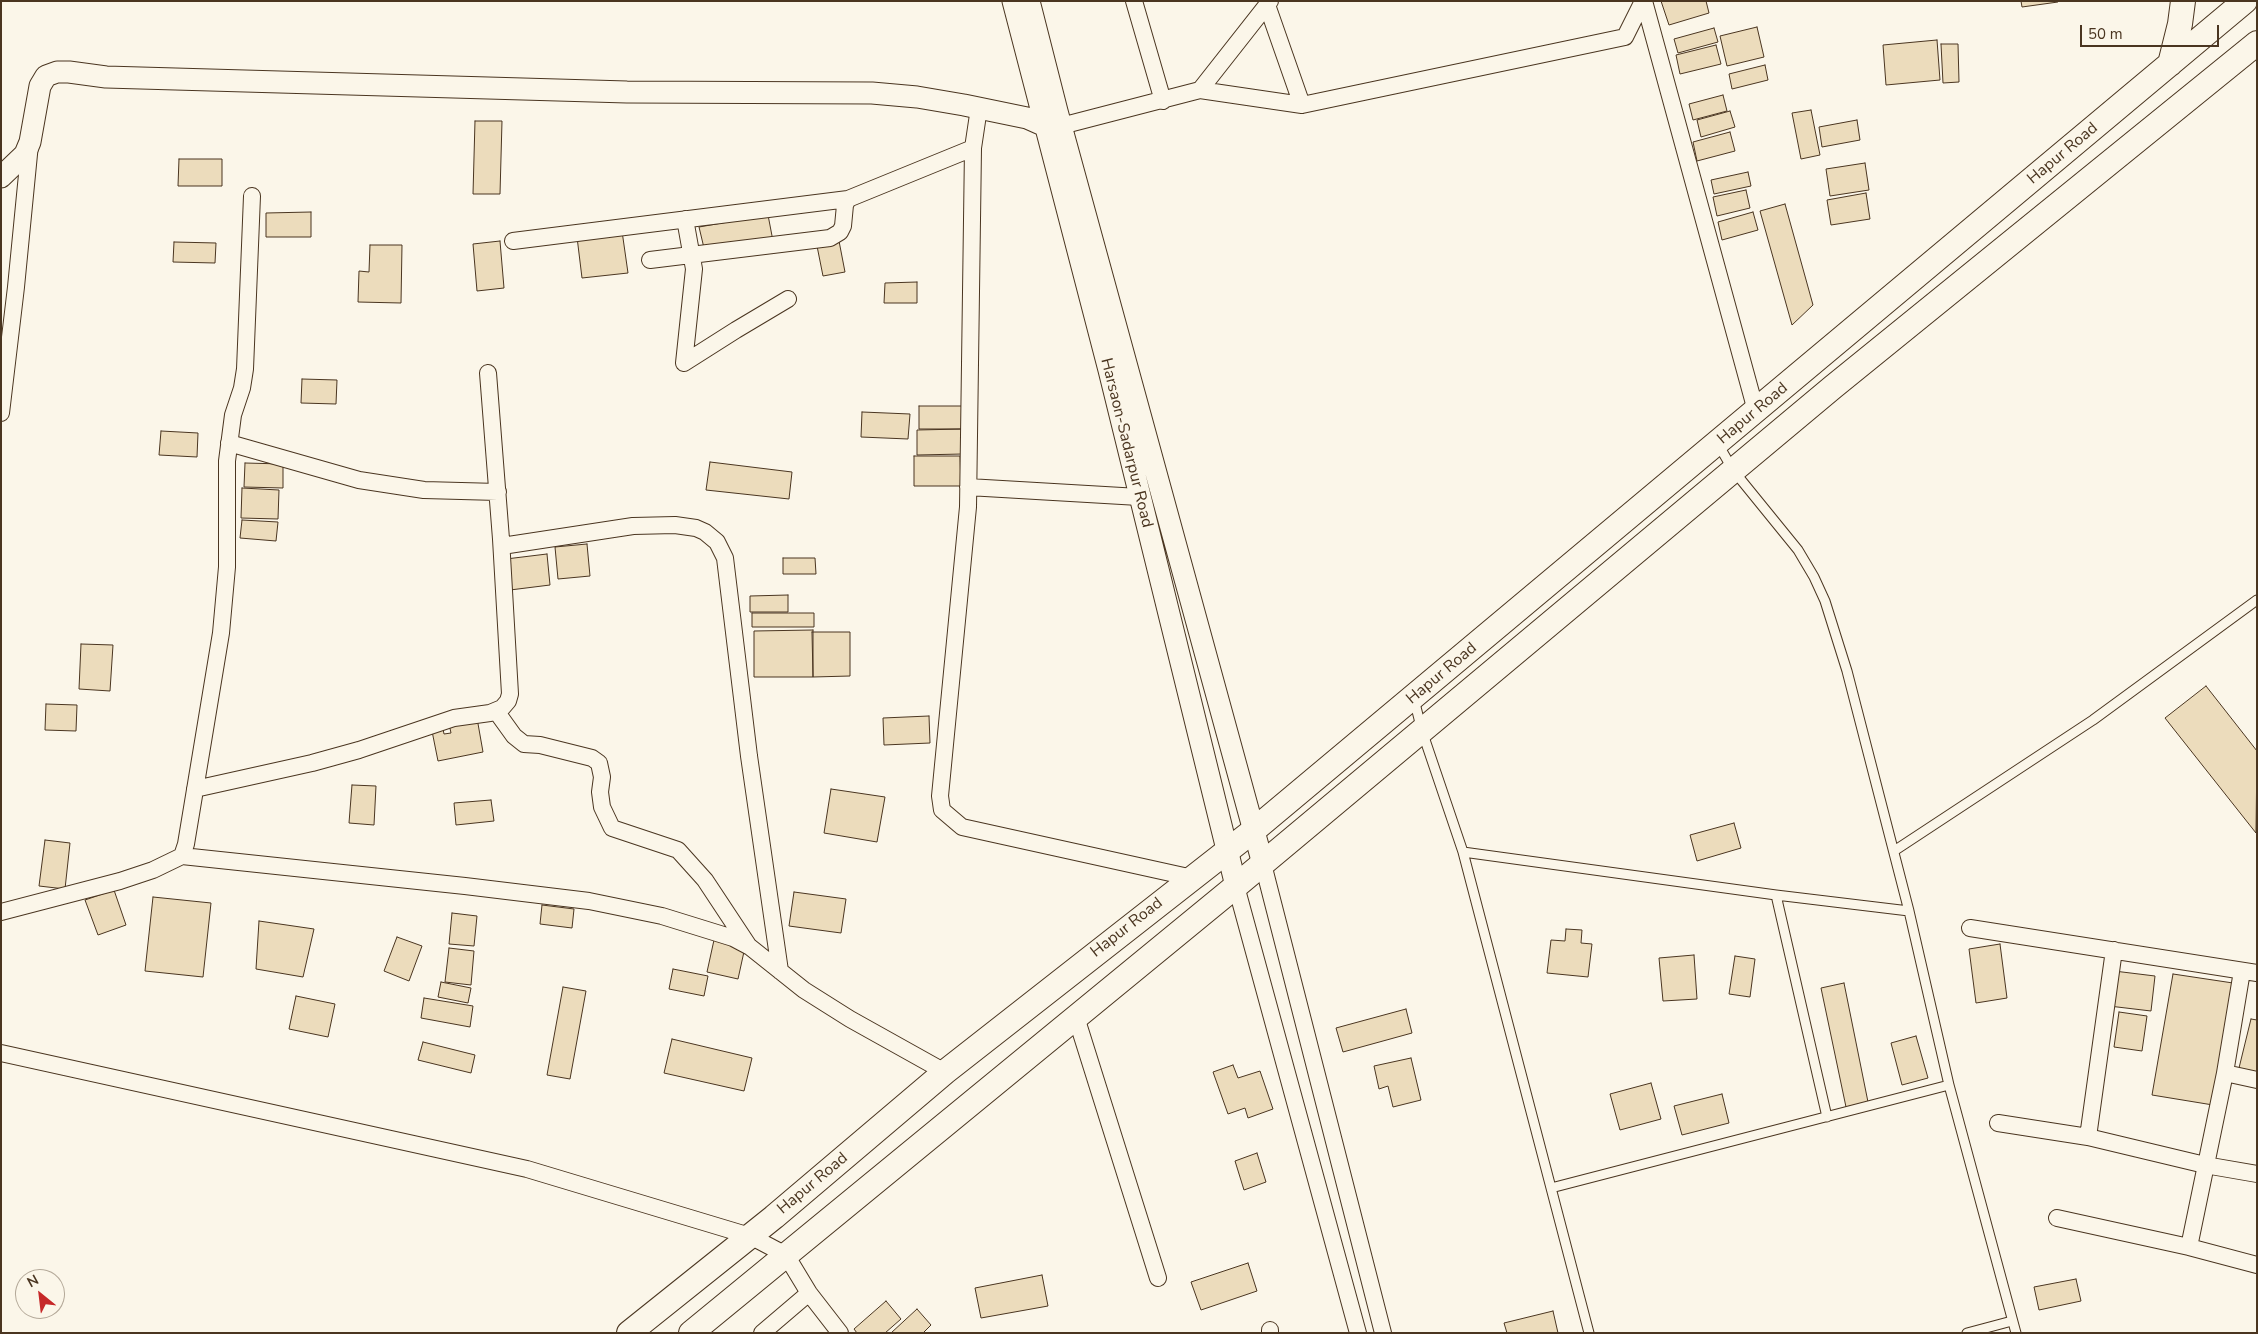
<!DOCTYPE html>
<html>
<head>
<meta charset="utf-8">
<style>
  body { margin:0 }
  #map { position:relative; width:2258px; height:1334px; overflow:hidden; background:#fbf6e9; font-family:"Nunito Sans",sans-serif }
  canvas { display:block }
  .frame { position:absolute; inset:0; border:2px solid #4a3520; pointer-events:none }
  .north { position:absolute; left:15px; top:1269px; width:50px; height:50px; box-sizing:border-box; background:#fbf6e9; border:1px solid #b4a999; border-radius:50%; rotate:331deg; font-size:14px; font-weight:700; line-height:20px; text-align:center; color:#4a3520 }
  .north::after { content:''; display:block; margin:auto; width:18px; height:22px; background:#c62828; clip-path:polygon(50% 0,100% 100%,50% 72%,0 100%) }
  .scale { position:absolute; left:2080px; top:25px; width:139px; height:22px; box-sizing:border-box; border:2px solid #4a3520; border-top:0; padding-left:6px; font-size:15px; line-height:18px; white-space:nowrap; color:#4a3520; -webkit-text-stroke:4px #fbf6e9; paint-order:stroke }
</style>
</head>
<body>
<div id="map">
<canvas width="2258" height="1334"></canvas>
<div class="frame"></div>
<div class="north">N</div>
<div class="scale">50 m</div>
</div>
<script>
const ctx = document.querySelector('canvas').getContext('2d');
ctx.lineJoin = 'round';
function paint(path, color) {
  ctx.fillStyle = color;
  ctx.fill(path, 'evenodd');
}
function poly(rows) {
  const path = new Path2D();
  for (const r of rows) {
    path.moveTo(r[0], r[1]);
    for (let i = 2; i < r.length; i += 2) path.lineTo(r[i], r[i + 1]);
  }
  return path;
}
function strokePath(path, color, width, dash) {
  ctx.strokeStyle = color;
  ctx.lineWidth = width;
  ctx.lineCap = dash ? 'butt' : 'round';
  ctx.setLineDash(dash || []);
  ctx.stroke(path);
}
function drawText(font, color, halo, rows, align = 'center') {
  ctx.font = font + ' "Nunito Sans",sans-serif';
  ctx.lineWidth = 4;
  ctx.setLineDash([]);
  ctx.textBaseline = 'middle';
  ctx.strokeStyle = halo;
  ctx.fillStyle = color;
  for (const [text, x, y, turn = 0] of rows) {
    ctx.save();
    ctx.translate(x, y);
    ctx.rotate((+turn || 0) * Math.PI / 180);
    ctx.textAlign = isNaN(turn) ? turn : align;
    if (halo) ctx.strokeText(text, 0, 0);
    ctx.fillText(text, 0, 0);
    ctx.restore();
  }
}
const building = poly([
  [1661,1,1706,1,1709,13,1669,25,1661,1],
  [2021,1,2058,1,2058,2,2022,7,2021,1],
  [1757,27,1764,57,1727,66,1720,36,1757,27],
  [1714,28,1718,42,1678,53,1674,39,1714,28],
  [1937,40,1940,80,1886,85,1883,45,1937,40],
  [1941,44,1958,44,1959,82,1943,83,1941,44],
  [1716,45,1721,64,1680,74,1676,55,1716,45],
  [1765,65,1768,80,1732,89,1729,74,1765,65],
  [1723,95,1727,111,1693,120,1689,104,1723,95],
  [1811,110,1820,155,1801,159,1792,113,1811,110],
  [1730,111,1735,127,1701,137,1697,120,1730,111],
  [1857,120,1860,140,1822,147,1819,127,1857,120],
  [475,121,502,121,500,194,473,194,475,121],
  [1730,132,1735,151,1697,161,1693,142,1730,132],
  [179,159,222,159,222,186,178,186,179,159],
  [1865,163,1869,190,1830,196,1826,169,1865,163],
  [1748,172,1751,186,1714,194,1711,180,1748,172],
  [1746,190,1750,208,1717,216,1713,197,1746,190],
  [1866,193,1870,219,1831,225,1827,200,1866,193],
  [1785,204,1813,305,1792,325,1760,211,1785,204],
  [311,212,311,237,266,237,266,213,311,212],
  [1753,212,1758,230,1722,240,1718,222,1753,212],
  [768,215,773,241,704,248,699,227,768,215],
  [622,231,628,273,582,278,577,237,622,231],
  [500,241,504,288,477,291,473,244,500,241],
  [839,241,845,272,823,276,817,246,839,241],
  [174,242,216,243,215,263,173,262,174,242],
  [370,245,402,245,401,303,358,302,359,271,369,272,370,245],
  [917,282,917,303,884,303,885,283,917,282],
  [302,379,337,380,336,404,301,403,302,379],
  [919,406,962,406,962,429,919,429,919,406],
  [862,412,910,414,908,439,861,437,862,412],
  [962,429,963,454,917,455,917,430,962,429],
  [161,431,198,433,197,457,159,455,161,431],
  [914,456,960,456,961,486,914,486,914,456],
  [710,462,792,472,789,499,706,490,710,462],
  [245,463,283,464,283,488,244,487,245,463],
  [242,488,279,490,278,519,241,518,242,488],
  [242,520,278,522,276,541,240,538,242,520],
  [587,544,590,576,558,579,555,547,587,544],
  [547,554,550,585,510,590,506,559,547,554],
  [783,558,815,558,816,574,783,574,783,558],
  [788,595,788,612,750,612,750,596,788,595],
  [752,613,814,613,814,627,752,627,752,613],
  [813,630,813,677,754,677,754,631,813,630],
  [812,632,850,632,850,676,813,677,812,632],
  [81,644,113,645,110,691,79,689,81,644],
  [2206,686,2257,751,2256,833,2165,718,2206,686],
  [46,704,77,705,76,731,45,730,46,704],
  [929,716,930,743,884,745,883,718,929,716],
  [477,718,483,752,438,761,431,726,442,724,444,734,451,733,449,724,477,718],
  [352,785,376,786,374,825,349,823,352,785],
  [831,789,885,797,877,842,824,833,831,789],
  [491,800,494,821,456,825,454,803,491,800],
  [1734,823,1741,848,1697,861,1690,835,1734,823],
  [45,840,70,843,65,889,39,886,45,840],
  [114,890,126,925,98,935,85,900,114,890],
  [794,892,846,899,841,933,789,926,794,892],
  [153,897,211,903,203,977,145,971,153,897],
  [542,905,574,909,572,928,540,924,542,905],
  [452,913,477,916,474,946,449,944,452,913],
  [259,921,314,929,303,977,256,969,259,921],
  [1566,929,1582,930,1581,943,1592,944,1588,977,1547,973,1551,940,1565,941,1566,929],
  [397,937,422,946,409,981,384,971,397,937],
  [714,940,745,947,738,979,707,972,714,940],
  [2000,944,2007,998,1976,1003,1969,949,2000,944],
  [449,948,474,951,471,985,445,982,449,948],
  [1694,955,1697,999,1663,1001,1659,958,1694,955],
  [1735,956,1755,959,1750,997,1729,994,1735,956],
  [673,969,708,976,704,996,669,989,673,969],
  [2114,971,2155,976,2151,1011,2109,1006,2114,971],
  [2173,974,2233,983,2213,1105,2152,1095,2173,974],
  [441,982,471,988,468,1003,438,997,441,982],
  [1844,983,1868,1102,1846,1107,1821,988,1844,983],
  [563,987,586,991,570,1079,547,1075,563,987],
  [296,996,335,1004,328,1037,289,1029,296,996],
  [424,998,473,1006,470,1027,421,1018,424,998],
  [1406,1009,1412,1033,1343,1052,1336,1028,1406,1009],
  [2119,1012,2147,1016,2142,1051,2114,1047,2119,1012],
  [2251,1019,2257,1020,2257,1072,2239,1068,2251,1019],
  [1916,1036,1928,1078,1902,1085,1891,1043,1916,1036],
  [672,1039,752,1058,744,1091,664,1073,672,1039],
  [423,1042,475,1055,471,1073,418,1060,423,1042],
  [1411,1058,1421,1100,1393,1107,1388,1086,1379,1089,1374,1066,1411,1058],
  [1233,1065,1238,1078,1260,1071,1273,1109,1248,1118,1245,1108,1228,1114,1213,1072,1233,1065],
  [1651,1083,1661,1119,1620,1130,1610,1094,1651,1083],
  [1722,1094,1729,1123,1682,1135,1674,1106,1722,1094],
  [1257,1153,1266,1182,1244,1190,1235,1161,1257,1153],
  [1248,1263,1257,1291,1201,1310,1191,1282,1248,1263],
  [1042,1275,1048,1306,981,1318,975,1288,1042,1275],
  [2076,1279,2081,1301,2039,1310,2034,1287,2076,1279],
  [886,1301,901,1319,885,1333,857,1333,854,1329,886,1301],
  [917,1309,931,1325,923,1333,891,1333,917,1309],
  [1553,1311,1558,1333,1507,1333,1504,1323,1553,1311]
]);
const service = poly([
  [1718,444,1733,470,1798,550,1814,577,1825,601,1847,671,1909,911,1949,1085,2016,1333],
  [1414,699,1422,731,1463,852,1589,1333],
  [1894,851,2093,720,2257,600],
  [1463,852,1776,895,1909,911],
  [1776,895,1827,1117],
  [1551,1188,1949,1085],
  [1967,1333,2012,1321]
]);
const minor = poly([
  [1134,1,1163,101],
  [1644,1,1756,411],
  [1267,5,1302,105],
  [1200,90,1270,1],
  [979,108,973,148,968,507,940,796,942,810,962,827,1193,878],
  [1061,126,1200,90,1302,105,1625,37,1643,1],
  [513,241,848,199],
  [650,260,830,238,840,232,843,226,845,205,848,199,973,148],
  [684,363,694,269,685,219],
  [684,363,736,330,788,299],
  [1,413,16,287,30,144],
  [229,443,359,480,424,490,498,492],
  [968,487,1139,497],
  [502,546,633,526,675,525,696,528,705,532,717,542,725,558,749,756,780,971],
  [496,711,514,736,524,744,540,745,592,758,599,763,602,777,600,792,602,807,612,828,678,850,705,880,748,945],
  [195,789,312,763,359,750,454,718,490,713,502,708,508,701,510,694,501,539,488,373],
  [182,856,186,844,221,633,227,567,227,461,233,415,242,388,245,369,252,196],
  [1263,864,1383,1333],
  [1236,886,1358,1333],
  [1,912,120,881,153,870,182,856,465,886,589,901,662,916,733,938,750,947,804,990,850,1019,945,1072],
  [1970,928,2257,973],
  [1076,1017,1158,1278],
  [1,1053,527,1169,750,1236,786,1255,809,1293,840,1333],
  [2225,1073,2257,1080],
  [1998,1123,2088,1137,2205,1165,2257,1174],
  [2088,1137,2114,950],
  [2057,1218,2189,1247,2257,1265],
  [2189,1247,2225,1073,2242,971],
  [1270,1330,1270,1333],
  [762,1333,809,1293]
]);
const tertiary = poly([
  [1013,1,1109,370,1236,886],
  [1029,1,1057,111,1263,864],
  [1,177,25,154,30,142,40,86,46,76,57,72,69,72,106,77,627,92,872,93,917,97,964,105,1027,118,1045,126,1061,126]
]);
const secondary = poly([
  [2170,64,2180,24,2183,1],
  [629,1333,774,1217,945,1072,1254,830,2245,1],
  [691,1333,1236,886,1833,387,2257,43]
]);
const streetNames = [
  ["Hapur Road",2063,154,-40],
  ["Hapur Road",1753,414,-40],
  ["Harsaon-Sadarpur Road",1126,443,76],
  ["Hapur Road",1442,674,-40],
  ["Hapur Road",1127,928,-38],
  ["Hapur Road",813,1184,-40]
];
paint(building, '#ecdcbc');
strokePath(building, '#4a3520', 1);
strokePath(service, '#4a3520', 11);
strokePath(minor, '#4a3520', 18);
strokePath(tertiary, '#4a3520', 23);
strokePath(secondary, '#4a3520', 26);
strokePath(service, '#fbf6e9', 9);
strokePath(minor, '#fbf6e9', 16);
strokePath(tertiary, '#fbf6e9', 21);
strokePath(secondary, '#fbf6e9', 24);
drawText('16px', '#4a3520', '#fbf6e9', streetNames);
</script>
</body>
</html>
